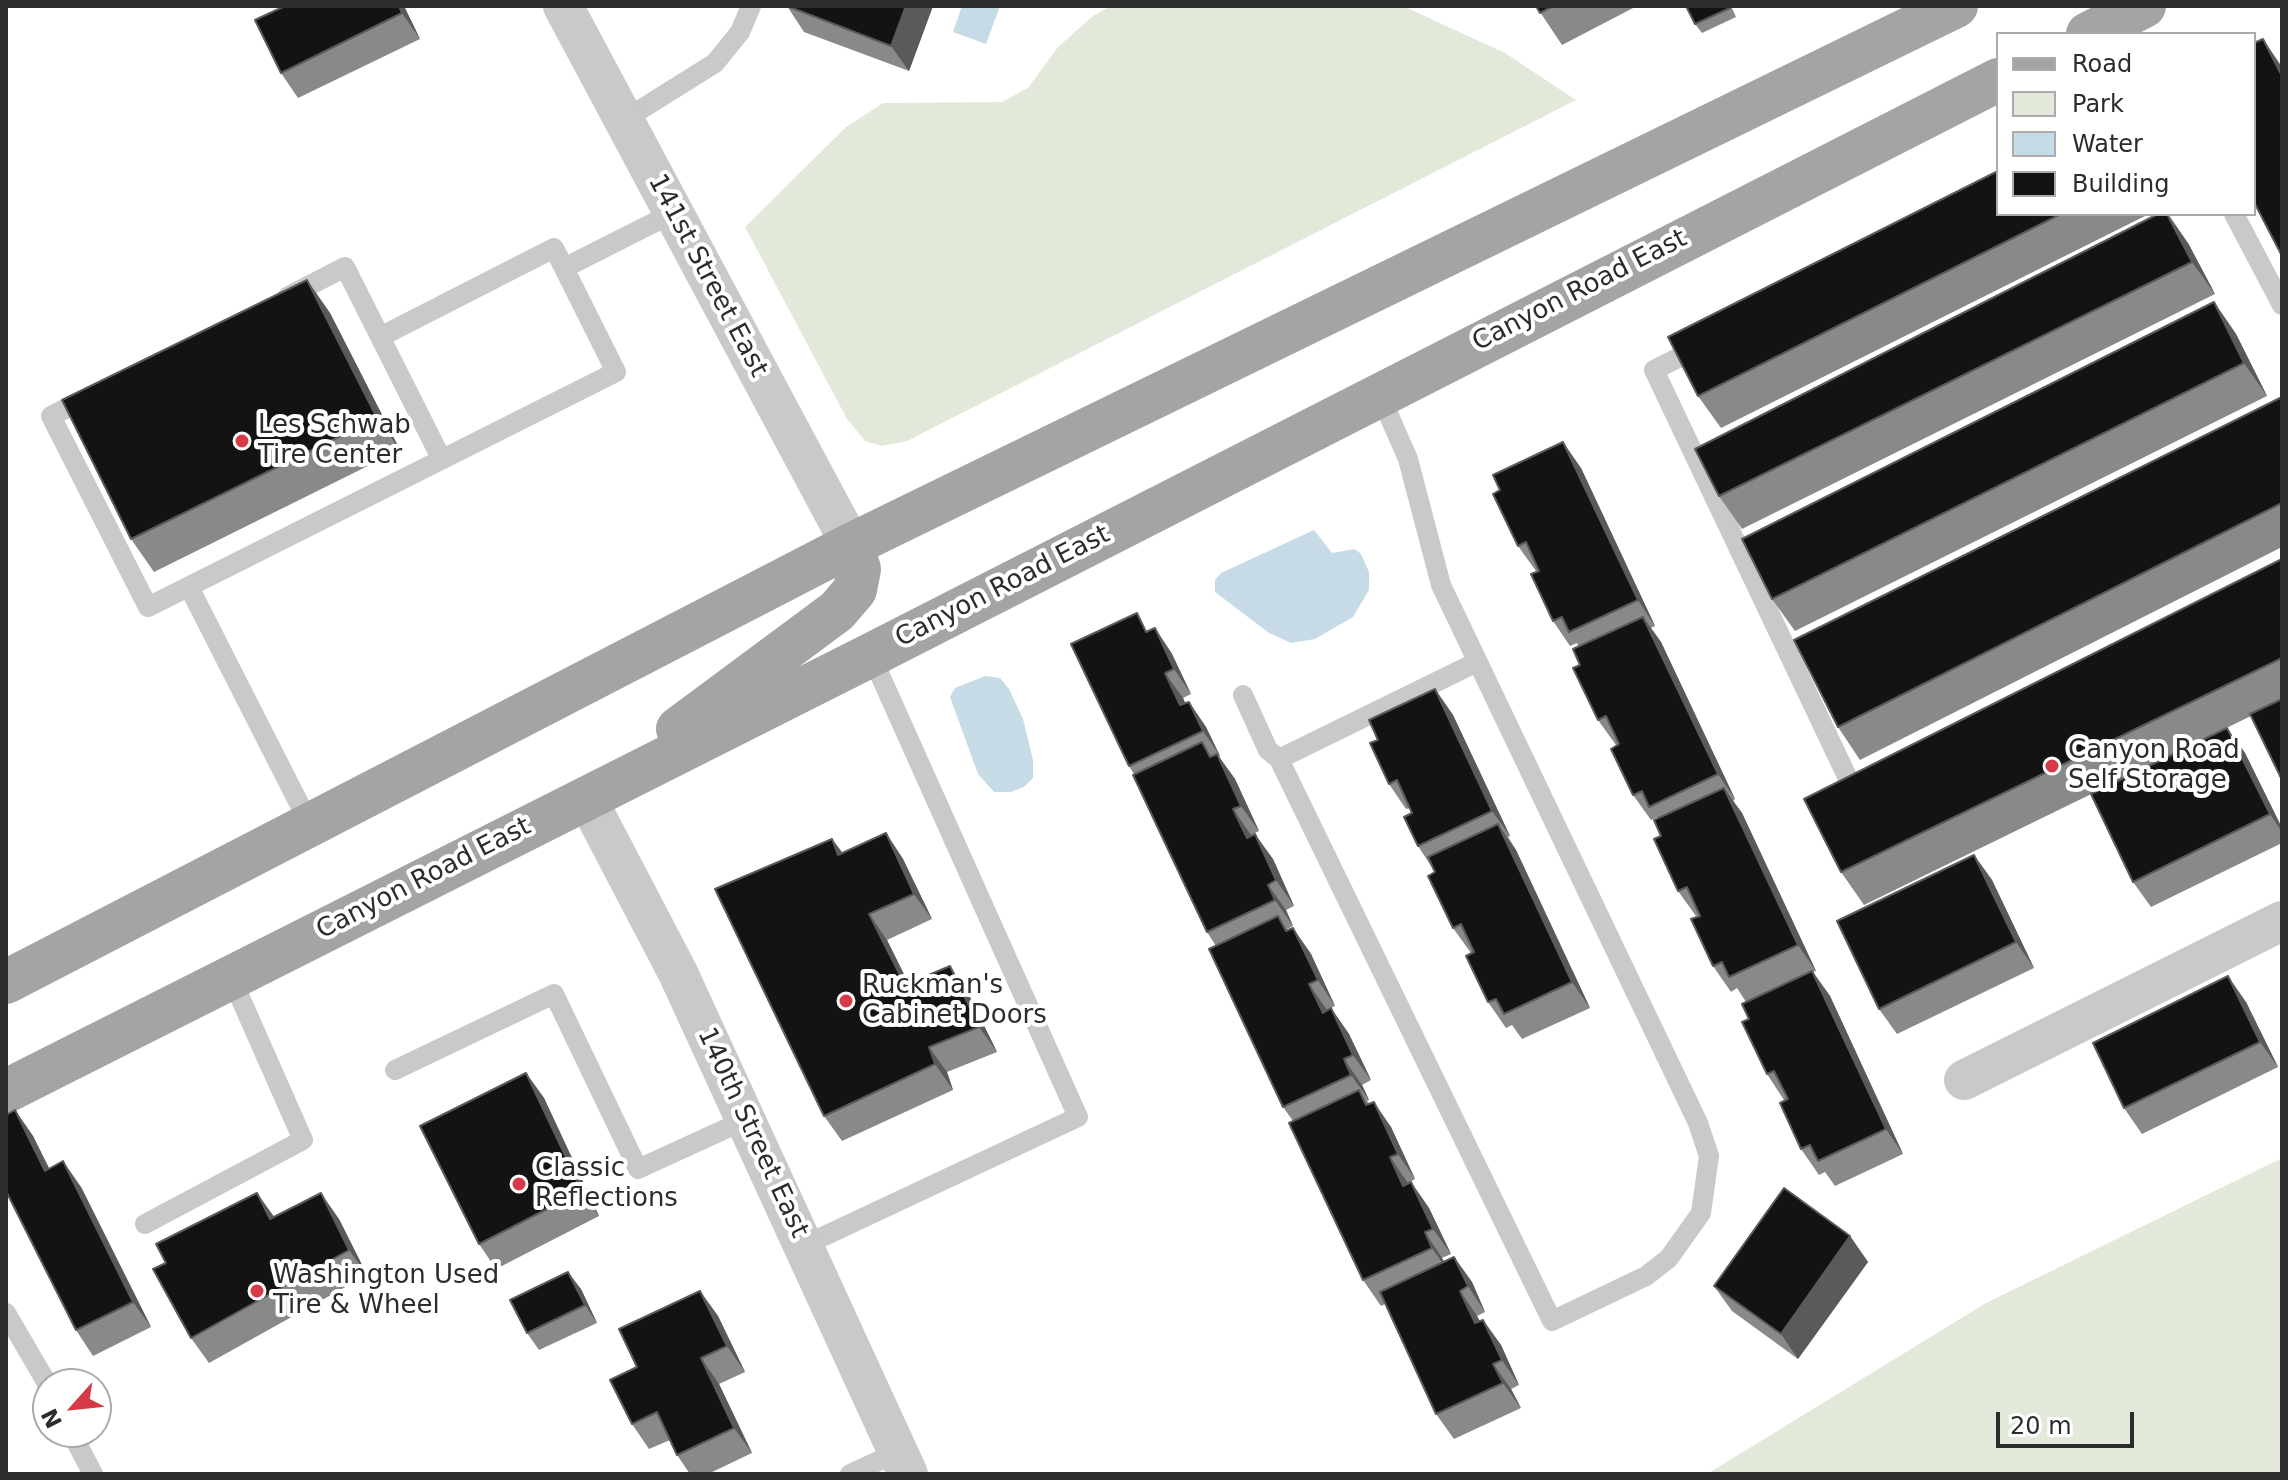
<!DOCTYPE html>
<html>
<head>
<meta charset="utf-8">
<style>
  body { margin:0 }
  #map { position:relative; width:2288px; height:1480px; overflow:hidden; background:#fff; font-family:"DejaVu Sans",sans-serif }
  canvas { display:block }
  .frame { position:absolute; inset:0; border:8px solid #2c2c2c; pointer-events:none }
  .legend { position:absolute; left:1996px; top:32px; width:260px; height:184px; box-sizing:border-box; background:#fff; border:2px solid #ababab; margin:0; padding:10px 14px; list-style:none; font-size:24px; color:#2c2c2c }
  .legend li { display:flex; align-items:center; gap:16px; height:40px }
  .legend b { width:40px; border:2px solid #ababab }
  .north { position:absolute; left:32px; top:1368px; width:80px; height:80px; box-sizing:border-box; background:#fff; border:2px solid #ababab; border-radius:50%; rotate:243deg; font-size:22px; font-weight:700; line-height:32px; text-align:center; color:#2c2c2c }
  .north::after { content:''; display:block; margin:auto; width:28px; height:36px; background:#d63a47; clip-path:polygon(50% 0,100% 100%,50% 72%,0 100%) }
  .scale { position:absolute; left:1996px; top:1412px; width:138px; height:36px; box-sizing:border-box; border:4px solid #2c2c2c; border-top:0; padding-left:10px; font-size:24px; line-height:28px; white-space:nowrap; color:#2c2c2c; -webkit-text-stroke:6px #fff; paint-order:stroke }
</style>
</head>
<body>
<div id="map">
<canvas width="2288" height="1480"></canvas>
<div class="frame"></div>
<ul class="legend">
<li><b style="height:10px;background:#a4a4a4"></b>Road</li>
<li><b style="height:22px;background:#e2e9da"></b>Park</li>
<li><b style="height:22px;background:#c7dbe7"></b>Water</li>
<li><b style="height:22px;background:#131313"></b>Building</li>
</ul>
<div class="north">N</div>
<div class="scale">20 m</div>
</div>
<script>
const ctx = document.querySelector('canvas').getContext('2d');
ctx.lineJoin = 'round';
function paint(path, color) {
  ctx.fillStyle = color;
  ctx.fill(path, 'evenodd');
}
function poly(rows) {
  const path = new Path2D();
  for (const r of rows) {
    path.moveTo(r[0], r[1]);
    for (let i = 2; i < r.length; i += 2) path.lineTo(r[i], r[i + 1]);
  }
  return path;
}
function strokePath(path, color, width, dash) {
  ctx.strokeStyle = color;
  ctx.lineWidth = width;
  ctx.lineCap = dash ? 'butt' : 'round';
  ctx.setLineDash(dash || []);
  ctx.stroke(path);
}
function drawText(font, color, halo, rows, align = 'center') {
  ctx.font = font + ' "DejaVu Sans",sans-serif';
  ctx.lineWidth = 8;
  ctx.setLineDash([]);
  ctx.textBaseline = 'middle';
  ctx.strokeStyle = halo;
  ctx.fillStyle = color;
  for (const [text, x, y, turn = 0] of rows) {
    ctx.save();
    ctx.translate(x, y);
    ctx.rotate((+turn || 0) * Math.PI / 180);
    ctx.textAlign = isNaN(turn) ? turn : align;
    if (halo) ctx.strokeText(text, 0, 0);
    ctx.fillText(text, 0, 0);
    ctx.restore();
  }
}
const green = poly([
  [1111,6,1403,6,1505,53,1576,100,907,441,882,446,865,441,847,419,745,227,846,127,883,103,1002,102,1028,88,1058,47,1094,15],
  [2282,1158,2282,1474,1707,1474,1986,1303]
]);
const water = poly([
  [962,6,1000,6,986,44,953,32],
  [1314,530,1332,553,1355,549,1361,554,1369,572,1369,590,1353,617,1315,639,1291,643,1269,633,1215,592,1215,580,1221,573],
  [985,676,1000,678,1009,689,1023,719,1033,760,1033,778,1024,787,1011,792,994,792,978,774,950,697,955,688]
]);
const service = poly([
  [624,120,715,63,740,32,751,6],
  [2234,214,2282,305],
  [287,297,345,267,441,458],
  [380,337,554,248,564,268],
  [1702,346,1654,370,1853,789,1863,784],
  [1379,393,1408,459,1441,585,1698,1123,1709,1156,1701,1213,1669,1258,1646,1276,1552,1321,1279,759,1477,662],
  [91,396,51,416,148,607,616,372,564,268,673,213],
  [189,587,310,825],
  [1243,695,1268,750,1279,759],
  [395,1070,554,994,638,1169,745,1120],
  [145,1224,303,1140,231,977],
  [803,1246,1078,1117,871,655],
  [6,1313,48,1385],
  [71,1432,93,1474],
  [850,1474,898,1452]
]);
const minor = poly([
  [563,6,851,545],
  [586,797,678,973,908,1474],
  [1964,1080,2282,921]
]);
const primary = poly([
  [2088,34,2144,6],
  [678,729,837,611,855,590,859,569,851,545],
  [6,982,851,545,1956,6],
  [6,1091,871,655,1998,80]
]);
const wall = poly([
  [404,6,420,39,298,98,281,73],
  [787,6,933,6,909,71,804,32],
  [1536,6,1637,6,1562,45],
  [1731,6,1736,17,1702,33,1695,24],
  [1998,214,2149,214,1721,428,1698,396],
  [2188,243,2215,294,1742,529,1719,496],
  [307,280,330,313,400,450,154,572,131,539],
  [2214,302,2236,334,2267,396,1795,631,1772,599],
  [2282,397,2282,547,1860,760,1838,727],
  [1581,468,1655,626,1651,628,1661,642,1735,799,1733,801,1742,813,1816,971,1813,972,1830,996,1903,1154,1835,1186,1825,1172,1819,1175,1801,1149,1788,1099,1784,1100,1767,1074,1749,1019,1746,1002,1737,988,1731,992,1713,966,1699,915,1696,916,1678,891,1661,836,1658,819,1657,817,1651,820,1633,795,1619,744,1616,745,1598,720,1580,665,1579,647,1577,643,1570,646,1553,621,1539,570,1536,571,1518,546],
  [2282,559,2282,780,2251,716,1864,905,1841,872],
  [1155,628,1172,654,1191,694,1183,698,1185,703,1189,702,1206,727,1220,756,1219,757,1235,779,1259,831,1251,835,1273,859,1294,906,1286,910,1293,926,1287,929,1288,930,1293,928,1311,954,1335,1006,1327,1010,1331,1008,1349,1034,1371,1080,1362,1085,1369,1100,1367,1101,1391,1127,1415,1179,1408,1183,1411,1182,1429,1208,1451,1254,1442,1258,1444,1262,1454,1257,1472,1282,1485,1312,1477,1316,1480,1321,1483,1320,1501,1345,1519,1385,1511,1389,1521,1408,1454,1439,1436,1414,1385,1304,1381,1306,1363,1280,1293,1121,1283,1107,1216,946,1207,932,1134,774,1129,766,1149,631],
  [1435,689,1453,715,1510,836,1508,837,1516,850,1590,1008,1522,1039,1512,1025,1506,1028,1488,1002,1474,952,1471,953,1453,928,1435,872,1418,846,1412,813,1410,808,1406,809,1389,784,1378,740],
  [2227,728,2245,753,2282,828,2282,843,2151,907,2133,882],
  [886,833,903,859,932,919,887,940,909,984,967,991,997,1052,947,1072,953,1090,842,1141,824,1116,832,839,843,853],
  [1974,855,1992,880,2034,968,1897,1034,1879,1009],
  [2246,1002,2278,1067,2142,1134,2124,1108],
  [526,1073,544,1098,599,1216,496,1269,479,1244],
  [15,1110,33,1136,49,1169,81,1187,151,1327,93,1356,76,1330],
  [274,1217,339,1219,367,1275,209,1363,191,1338],
  [1850,1236,1868,1262,1798,1359,1732,1311,1714,1286],
  [581,1289,597,1323,539,1350,527,1333],
  [700,1291,718,1316,745,1372,719,1384,752,1453,708,1474,690,1474,677,1455,670,1440,649,1449,632,1424,637,1367]
]);
const shadedWall = poly([
  [399,6,404,6,420,39,402,13],
  [906,6,933,6,909,71,891,46],
  [2263,39,2282,67,2282,76],
  [2168,214,2188,243,2215,294,2192,262],
  [307,280,330,313,400,450,377,418],
  [2214,302,2236,334,2267,396,2244,363],
  [1563,442,1581,468,1655,626,1638,600],
  [1643,617,1661,642,1735,799,1718,774],
  [1155,628,1172,654,1191,694,1174,669],
  [1165,673,1183,698,1198,731,1180,705],
  [1435,689,1453,715,1510,836,1492,811],
  [1189,702,1206,727,1220,756,1203,731],
  [2227,728,2245,753,2282,828,2282,832,2270,814],
  [1217,754,1235,779,1259,831,1241,806],
  [1724,788,1742,813,1816,971,1798,945],
  [1233,809,1251,835,1264,863,1247,838],
  [1498,824,1516,850,1590,1008,1572,982],
  [886,833,903,859,932,919,914,894],
  [1255,834,1273,859,1294,906,1276,880],
  [832,839,850,864,838,855],
  [1974,855,1992,880,2034,968,2016,942],
  [1268,885,1286,910,1293,926,1275,900],
  [869,914,887,940,922,1011,905,985],
  [1293,928,1311,954,1335,1006,1318,980],
  [950,966,967,991,997,1052,979,1027],
  [1812,971,1830,996,1903,1154,1886,1129],
  [2228,976,2246,1002,2278,1067,2260,1042],
  [1309,984,1327,1010,1341,1038,1323,1013],
  [1331,1008,1349,1034,1371,1080,1353,1055],
  [929,1047,947,1072,953,1090,935,1064],
  [1344,1059,1362,1085,1369,1100,1351,1075],
  [526,1073,544,1098,599,1216,582,1191],
  [1374,1102,1391,1127,1415,1179,1398,1154],
  [15,1110,33,1136,63,1196,45,1171],
  [1390,1157,1408,1183,1421,1211,1403,1186],
  [63,1161,81,1187,151,1327,133,1302],
  [1411,1182,1429,1208,1451,1254,1433,1229],
  [257,1193,275,1218,270,1219],
  [321,1193,339,1219,367,1275,349,1250],
  [1425,1232,1442,1258,1450,1274,1432,1248],
  [1850,1236,1868,1262,1798,1359,1781,1334],
  [1454,1257,1472,1282,1485,1312,1468,1286],
  [568,1272,581,1289,597,1323,585,1305],
  [700,1291,718,1316,745,1372,727,1346],
  [1460,1291,1477,1316,1493,1348,1475,1323],
  [1483,1320,1501,1345,1519,1385,1502,1360],
  [701,1358,719,1384,752,1453,734,1428],
  [1493,1364,1511,1389,1521,1408,1503,1383]
]);
const building = poly([
  [285,6,399,6,402,13,281,73,255,20,285,6],
  [787,6,906,6,891,46,787,6],
  [1536,6,1553,6,1540,13,1536,6],
  [1686,6,1729,6,1730,8,1695,24,1686,6],
  [2263,39,2282,76,2282,256,2254,202,2254,43,2263,39],
  [1998,171,1998,214,2061,214,1698,396,1668,337,1998,171],
  [2158,214,2167,214,2192,262,1719,496,1695,449,2158,214],
  [307,280,377,418,131,539,62,400,307,280],
  [2214,302,2244,363,1772,599,1742,539,2214,302],
  [2282,397,2282,503,1838,727,1794,640,2282,397],
  [1563,442,1638,600,1569,632,1562,617,1553,621,1531,574,1539,571,1526,542,1518,546,1493,494,1500,490,1493,475,1563,442],
  [2282,559,2282,658,1841,872,1804,799,2282,559],
  [1137,613,1146,632,1155,628,1174,669,1165,673,1180,705,1189,702,1203,731,1129,766,1071,644,1137,613],
  [1643,617,1718,774,1649,807,1642,791,1633,795,1611,749,1619,744,1606,716,1598,720,1573,668,1580,665,1573,649,1643,617],
  [1435,689,1492,811,1418,846,1404,817,1412,813,1397,780,1389,784,1370,743,1378,740,1369,720,1435,689],
  [2282,699,2282,780,2250,714,2282,699],
  [2227,728,2270,814,2133,882,2091,794,2227,728],
  [1202,742,1210,757,1217,754,1241,806,1233,809,1247,838,1255,834,1276,880,1268,885,1275,900,1207,932,1133,775,1202,742],
  [1724,788,1798,945,1729,977,1722,962,1713,966,1691,919,1700,916,1687,887,1678,891,1654,839,1661,836,1654,820,1724,788],
  [1498,824,1572,982,1504,1014,1496,999,1488,1002,1466,956,1474,952,1461,924,1453,928,1428,876,1435,872,1428,857,1498,824],
  [886,833,914,894,869,914,905,985,950,966,979,1027,929,1047,935,1064,824,1116,715,889,832,839,838,855,886,833],
  [1974,855,2016,942,1879,1009,1837,921,1974,855],
  [1278,916,1286,931,1293,928,1318,980,1309,984,1323,1013,1331,1008,1353,1055,1344,1059,1351,1075,1283,1107,1209,949,1278,916],
  [1812,971,1886,1129,1818,1161,1810,1145,1801,1149,1780,1103,1788,1099,1774,1071,1767,1074,1742,1022,1749,1019,1742,1004,1812,971],
  [2228,976,2260,1042,2124,1108,2093,1043,2228,976],
  [526,1073,582,1191,479,1244,420,1126,526,1073],
  [1359,1090,1366,1105,1374,1102,1398,1154,1390,1157,1403,1186,1411,1182,1433,1229,1425,1232,1432,1248,1363,1280,1289,1123,1359,1090],
  [15,1110,45,1171,63,1161,133,1302,76,1330,6,1191,6,1115,15,1110],
  [1784,1188,1850,1236,1781,1334,1714,1286,1784,1188],
  [257,1193,270,1219,321,1193,349,1250,191,1338,153,1269,166,1263,156,1244,257,1193],
  [1454,1257,1468,1286,1460,1291,1475,1323,1483,1320,1502,1360,1493,1364,1503,1383,1436,1414,1380,1292,1454,1257],
  [568,1272,585,1305,527,1333,510,1300,568,1272],
  [700,1291,727,1346,701,1358,734,1428,677,1455,657,1412,632,1424,610,1380,637,1367,619,1329,700,1291]
]);
const markers = [
  [242,441,8,"#d63a47"],
  [2052,766,8,"#d63a47"],
  [846,1001,8,"#d63a47"],
  [519,1184,8,"#d63a47"],
  [257,1291,8,"#d63a47"]
];
const streetNames = [
  ["141st Street East",707,276,62],
  ["Canyon Road East",1580,291,-27],
  ["Canyon Road East",1003,587,-27],
  ["Canyon Road East",424,879,-27],
  ["140th Street East",752,1133,65]
];
const poiNames = [
  ["Les Schwab",258,426],
  ["Tire Center",258,456],
  ["Canyon Road",2068,751],
  ["Self Storage",2068,781],
  ["Ruckman's",862,986],
  ["Cabinet Doors",862,1016],
  ["Classic",535,1169],
  ["Reflections",535,1199],
  ["Washington Used",273,1276],
  ["Tire & Wheel",273,1306]
];
paint(green, '#e2e9da');
paint(water, '#c7dbe7');
strokePath(service, '#c9c9c9', 20);
strokePath(minor, '#c9c9c9', 40);
strokePath(primary, '#a4a4a4', 44);
paint(wall, '#898989');
paint(shadedWall, '#5a5a5a');
paint(building, '#131313');
strokePath(building, '#5a5a5a', 2);
for (const [x, y, r, color] of markers) {
  const dot = new Path2D();
  dot.arc(x, y, r, 0, 2 * Math.PI);
  ctx.fillStyle = color;
  ctx.fill(dot);
  strokePath(dot, '#fff', 3);
}
drawText('26px', '#2c2c2c', '#fff', streetNames);
drawText('26px', '#2c2c2c', '#fff', poiNames, 'left');
</script>
</body>
</html>
